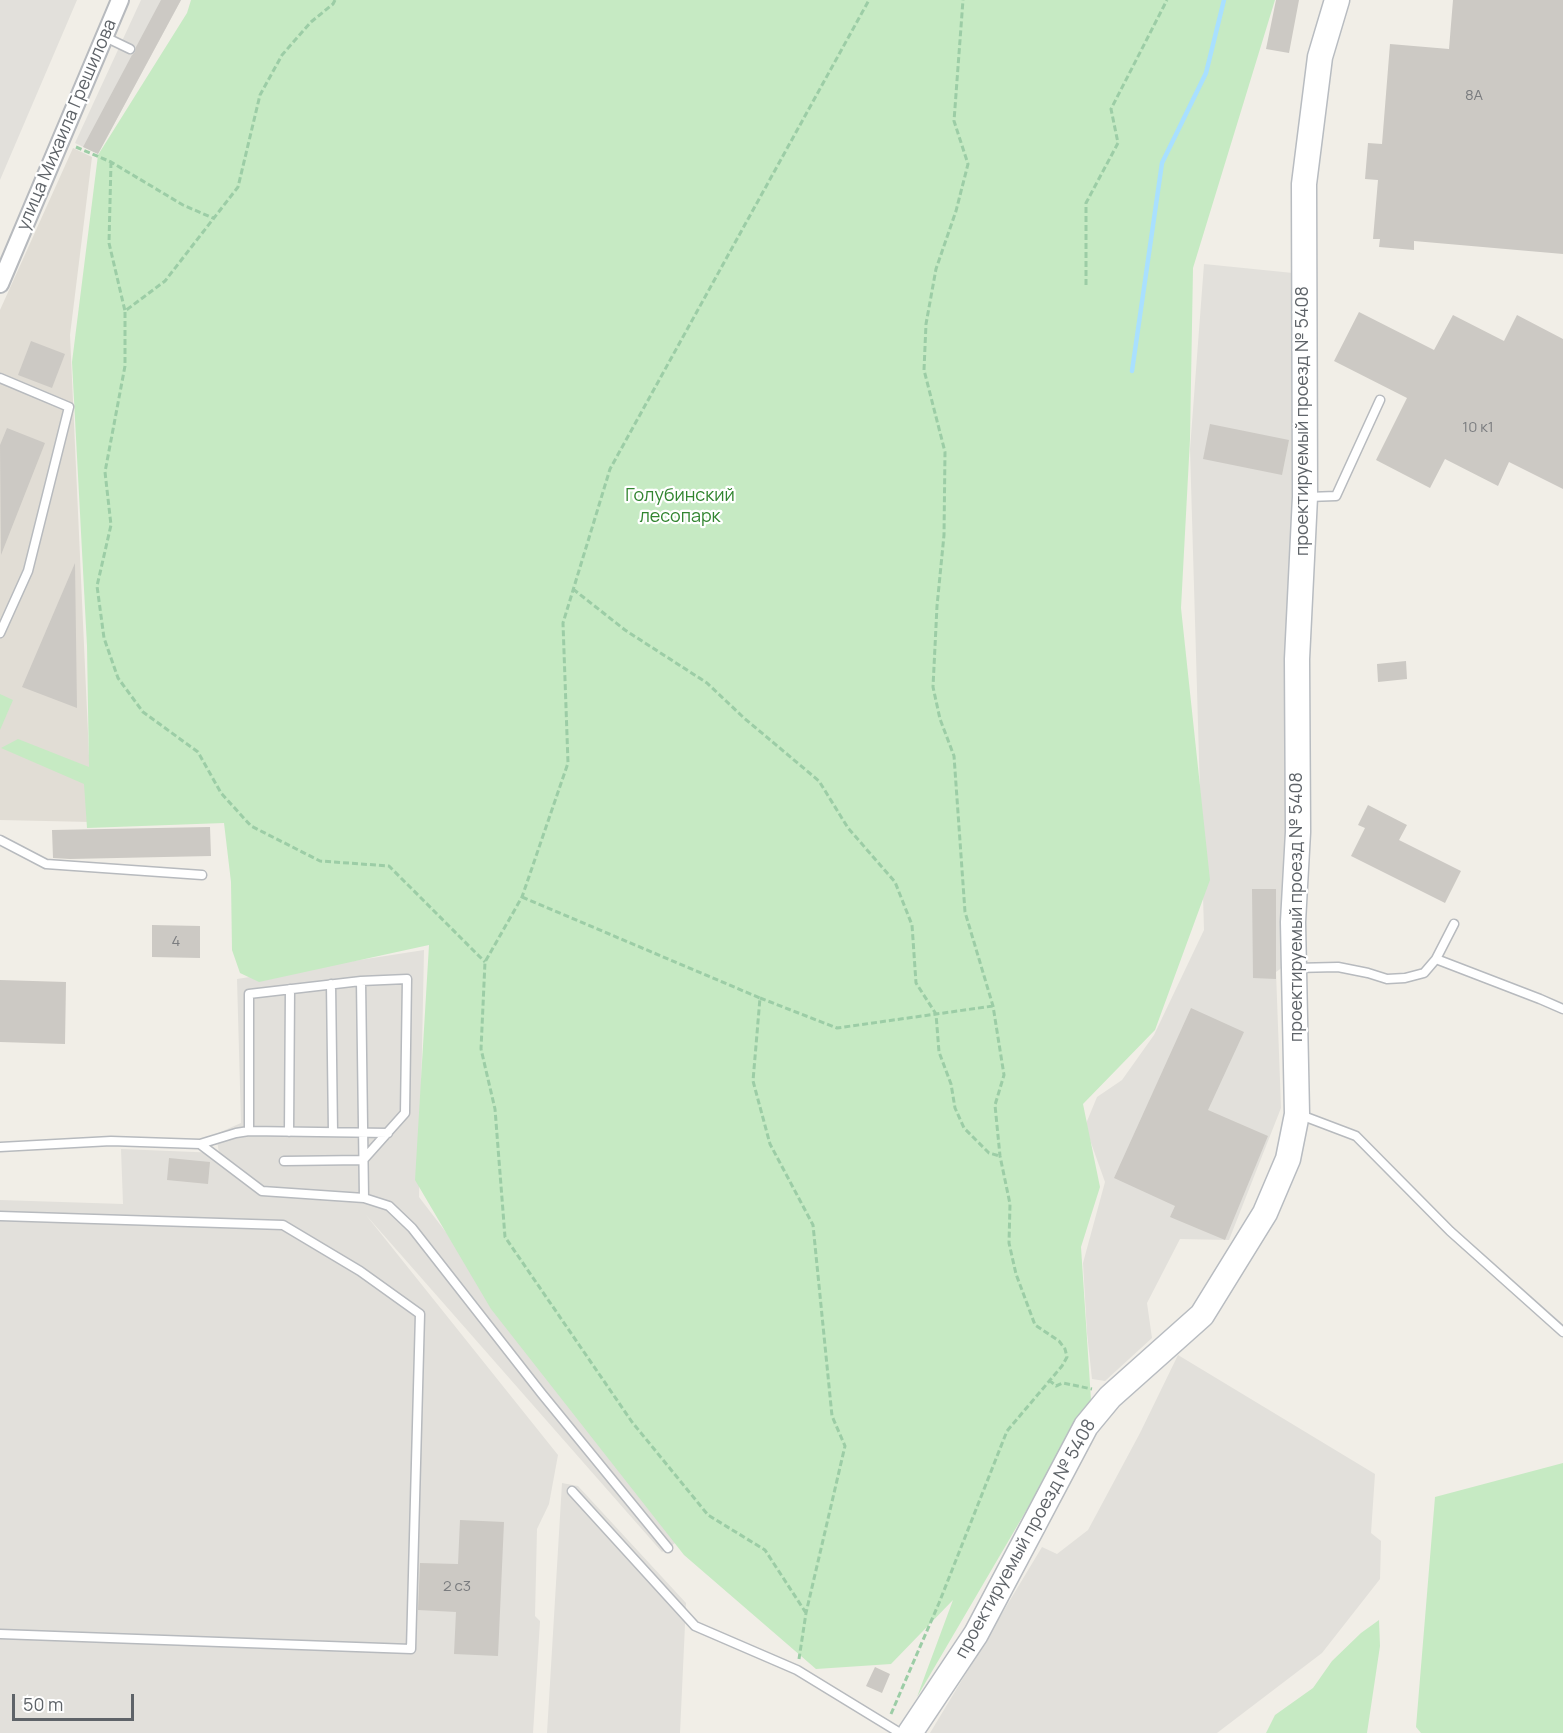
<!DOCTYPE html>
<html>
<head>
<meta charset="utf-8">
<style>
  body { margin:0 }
  #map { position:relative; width:1563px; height:1733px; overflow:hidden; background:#f1eee7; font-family:Manrope,sans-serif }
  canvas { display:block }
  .scale { position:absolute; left:12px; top:1694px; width:122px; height:27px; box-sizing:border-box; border:3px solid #5e6368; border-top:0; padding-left:8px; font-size:18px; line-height:21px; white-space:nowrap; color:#5e6368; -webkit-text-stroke:4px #fff; paint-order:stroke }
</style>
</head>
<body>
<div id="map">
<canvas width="1563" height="1733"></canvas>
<div class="scale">50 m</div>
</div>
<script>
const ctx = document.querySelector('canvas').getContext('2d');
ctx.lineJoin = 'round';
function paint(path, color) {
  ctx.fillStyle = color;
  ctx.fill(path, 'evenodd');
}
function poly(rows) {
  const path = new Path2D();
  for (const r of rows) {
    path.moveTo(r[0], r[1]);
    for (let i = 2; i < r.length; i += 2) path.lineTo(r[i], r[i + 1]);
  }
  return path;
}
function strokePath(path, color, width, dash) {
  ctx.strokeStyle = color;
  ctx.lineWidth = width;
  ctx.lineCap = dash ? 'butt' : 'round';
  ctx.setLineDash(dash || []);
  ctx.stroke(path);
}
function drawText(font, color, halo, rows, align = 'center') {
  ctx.font = font + ' Manrope,sans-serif';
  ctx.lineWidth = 4.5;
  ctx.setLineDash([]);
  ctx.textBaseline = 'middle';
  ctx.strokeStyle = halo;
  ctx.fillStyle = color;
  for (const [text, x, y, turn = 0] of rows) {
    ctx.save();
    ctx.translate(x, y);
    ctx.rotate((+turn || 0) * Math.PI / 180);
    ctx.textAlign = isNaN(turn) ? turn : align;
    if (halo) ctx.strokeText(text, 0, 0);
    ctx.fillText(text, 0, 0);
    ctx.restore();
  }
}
const industrial = poly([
  [0,0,77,0,0,180],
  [141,0,181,0,98,154,75,143],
  [1204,264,1293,273,1298,436,1283,967,1276,972,1281,1108,1229,1240,1180,1239,1147,1303,1152,1338,1105,1381,1092,1379,1087,1333,1083,1263,1105,1182,1085,1126,1097,1097,1122,1080,1154,1035,1204,930,1190,449],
  [424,950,419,1197,681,1539,662,1552,366,1215,558,1455,549,1504,537,1529,535,1616,540,1621,533,1733,0,1733,0,1200,123,1204,121,1149,219,1153,216,1134,241,1123,237,979],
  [1178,1355,1375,1474,1371,1533,1381,1541,1380,1579,1322,1653,1217,1733,930,1733,1042,1547,1057,1554,1088,1530,1140,1433],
  [562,1483,578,1486,686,1603,680,1733,547,1733]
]);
const education = poly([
  [73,148,92,157,70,335,92,822,0,820,0,310]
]);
const green = poly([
  [191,0,1275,0,1193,268,1190,439,1181,608,1210,880,1155,1030,1083,1104,1100,1187,1081,1247,1091,1400,917,1697,953,1600,891,1664,816,1669,684,1555,491,1309,415,1180,429,945,259,982,240,973,232,950,231,882,224,823,87,828,84,784,1,748,18,739,89,767,87,646,72,362,98,155,187,13],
  [0,694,13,700,0,730],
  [1563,1463,1563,1733,1421,1733,1416,1727,1435,1497],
  [1379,1620,1380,1646,1367,1733,1266,1733,1275,1715,1313,1688,1332,1661,1361,1633]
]);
const stream = poly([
  [1132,371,1162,163,1206,73,1224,0]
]);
const building = poly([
  [161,0,181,0,98,154,83,147,132,55,135,52,136,47],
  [1276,0,1299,0,1289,53,1266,49],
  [1453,0,1563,0,1563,254,1414,241,1414,250,1379,247,1380,239,1373,239,1378,180,1365,179,1368,143,1382,144,1390,44,1449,49],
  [1359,312,1434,350,1453,315,1504,341,1517,315,1563,339,1563,489,1509,462,1498,486,1445,459,1430,488,1376,460,1407,398,1334,361],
  [31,341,65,354,52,388,18,375],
  [1210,424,1289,440,1282,475,1203,459],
  [7,428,45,443,1,555,0,445],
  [75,563,77,708,22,687],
  [1406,661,1407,679,1378,682,1377,664],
  [1368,805,1407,825,1399,840,1461,871,1445,903,1351,856,1365,828,1358,825],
  [210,827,211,856,70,859,53,858,52,830],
  [1252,889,1276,889,1276,979,1253,978],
  [152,925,200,926,200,958,152,957],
  [0,980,66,982,65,1044,0,1042],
  [1191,1008,1244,1032,1208,1110,1268,1136,1225,1240,1170,1217,1175,1206,1114,1178],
  [169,1158,210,1162,208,1184,167,1180],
  [460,1520,504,1522,498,1656,454,1654,456,1612,418,1610,420,1563,458,1564],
  [875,1667,890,1674,882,1693,866,1686]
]);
const path = poly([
  [335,0,333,4,311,22,282,55,260,95,238,187,165,281,125,311,125,366,105,472,111,525,97,586,104,638,118,678,143,712,198,752,221,793,251,826,320,861,389,866,485,962],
  [76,147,111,162,183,205,215,219],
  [111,162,109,243,125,311],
  [1086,285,1086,203,1118,143,1111,109,1167,0],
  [573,589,625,630,707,683,744,718,819,781,848,828,895,882,912,925,916,983,936,1014,939,1052,951,1084,955,1108,964,1128,989,1153,1000,1156],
  [522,897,760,998,753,1081,770,1144,813,1225,832,1416,845,1446,806,1613,799,1659],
  [760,998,837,1028,993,1006],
  [1049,1380,1056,1386,1063,1383,1092,1389],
  [806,1613,765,1550,708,1515,632,1422,505,1237,495,1109,481,1049,485,962,522,897,568,763,563,623,610,469,869,0],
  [891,1714,939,1603,1007,1431,1062,1366,1067,1357,1065,1349,1059,1341,1035,1325,1016,1274,1009,1243,1010,1204,1000,1156,995,1105,1004,1075,993,1006,965,912,954,756,940,719,933,687,937,606,944,535,945,452,924,370,926,324,936,269,956,211,968,164,954,121,963,0]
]);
const lane = poly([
  [105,37,130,49],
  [0,378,69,407,28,571,0,633],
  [1308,497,1336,496,1380,400],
  [0,840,46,864,202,875],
  [1436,959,1540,999,1563,1009],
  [1294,968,1338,967,1368,973,1387,979,1405,978,1424,973,1436,959,1454,924],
  [361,981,364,1198],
  [331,984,333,1132],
  [1298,1114,1356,1136,1450,1231,1563,1332],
  [249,1131,249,994,361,981,407,979,405,1113,363,1160,284,1161],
  [289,1132,290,989],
  [200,1144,236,1133,249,1131,388,1133],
  [0,1147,111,1141,200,1144,262,1191,364,1198,389,1206,412,1228,542,1394,668,1548],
  [0,1216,283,1225,360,1271,420,1314,411,1649,0,1634],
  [572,1491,695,1626,797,1670,900,1733]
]);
const street = poly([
  [0,284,120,0]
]);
const secondary = poly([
  [910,1733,976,1634,1086,1426,1110,1397,1202,1315,1265,1213,1288,1159,1297,1114,1293,922,1298,832,1297,659,1305,497,1304,184,1320,57,1337,0]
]);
const numberNames = [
  ["8А",1474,96],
  ["10 к1",1478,428],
  ["4",176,942],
  ["2 с3",457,1587]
];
const streetNames = [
  ["улица Михаила Грешилова",67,125,-67],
  ["проектируемый проезд № 5408",1303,421,-90],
  ["проектируемый проезд № 5408",1297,907,-90],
  ["проектируемый проезд № 5408",1026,1539,-61]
];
const parkNames = [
  ["Голубинский",680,496],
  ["лесопарк",680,517]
];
paint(industrial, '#e2e0db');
paint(education, '#e1ddd5');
paint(green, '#c6eac3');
strokePath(stream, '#a9e0ff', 4.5);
paint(building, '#ccc9c4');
strokePath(lane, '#b7babe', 11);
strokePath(street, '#b7babe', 20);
strokePath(secondary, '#b8bcc1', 27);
strokePath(path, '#9ccda6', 3, [6, 3]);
strokePath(lane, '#fff', 8);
strokePath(street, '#fff', 16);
strokePath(secondary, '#fff', 24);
drawText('15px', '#7a7c7f', null, numberNames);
drawText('18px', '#5e6368', '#fff', streetNames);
drawText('18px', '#328530', '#fff', parkNames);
</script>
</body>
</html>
